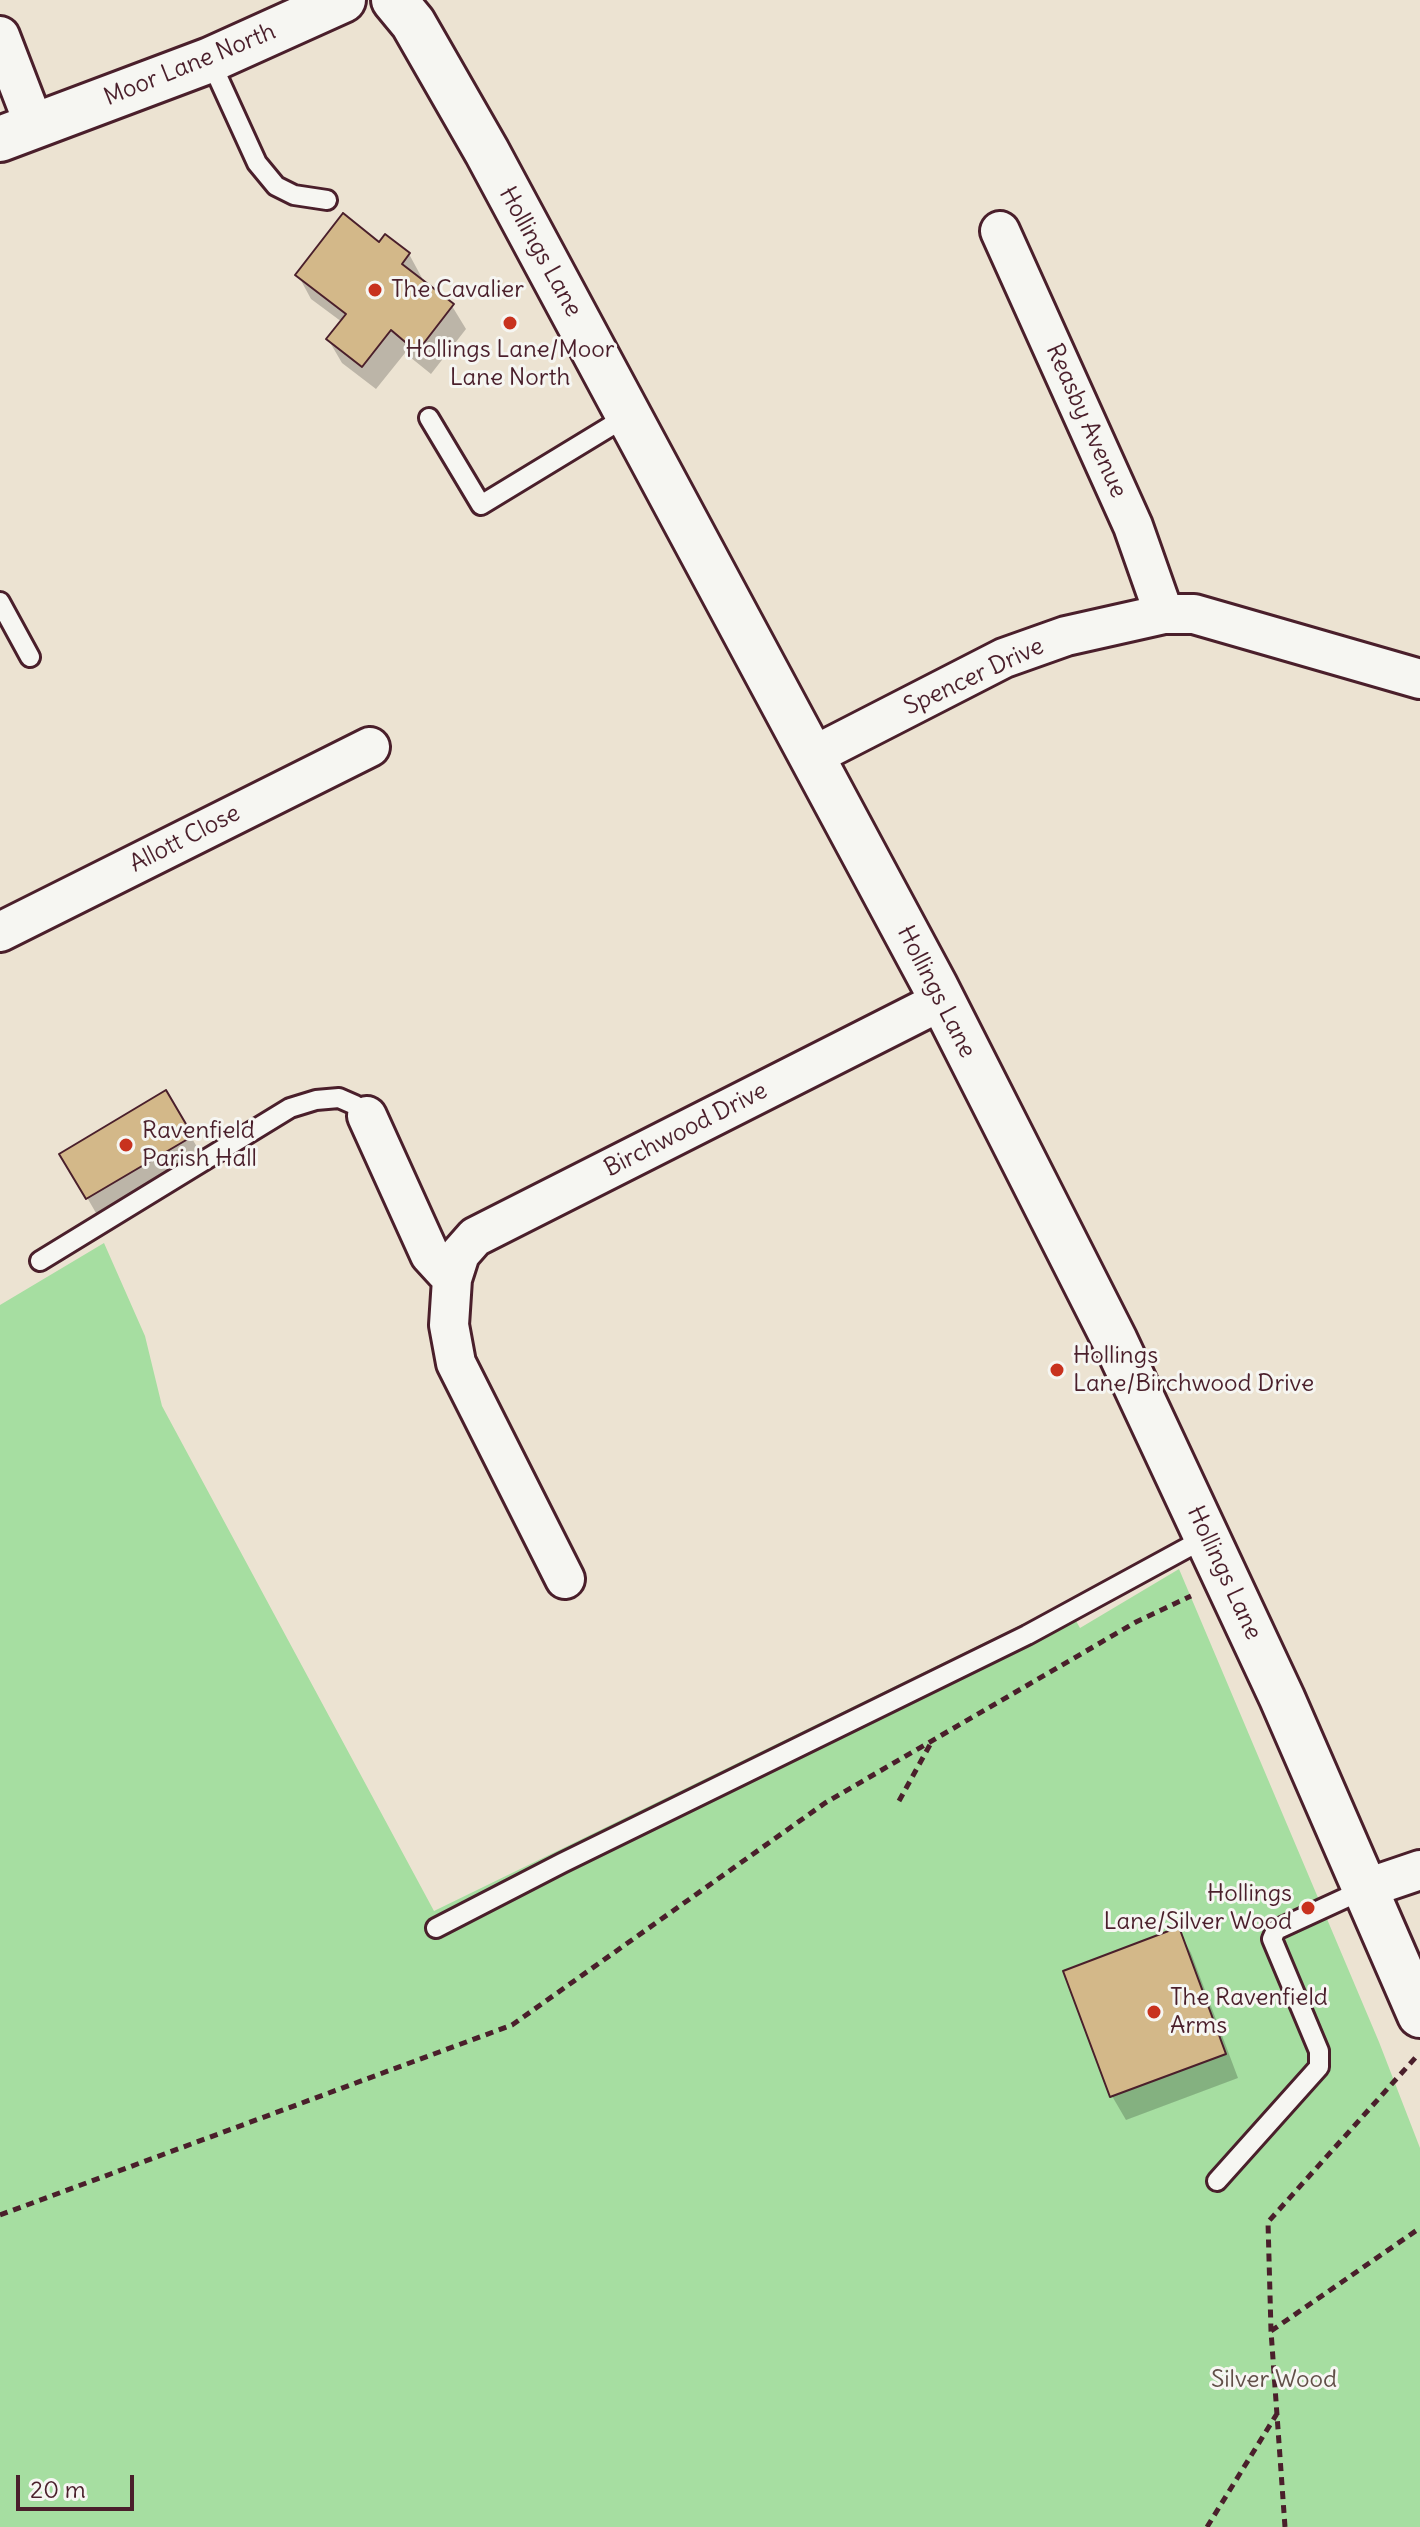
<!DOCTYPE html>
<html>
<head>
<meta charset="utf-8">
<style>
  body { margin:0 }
  #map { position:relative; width:1420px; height:2527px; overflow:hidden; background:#ece3d2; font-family:Delius,sans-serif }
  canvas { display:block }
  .scale { position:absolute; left:16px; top:2475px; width:118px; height:36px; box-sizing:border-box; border:4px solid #4a1f2b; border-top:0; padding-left:10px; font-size:24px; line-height:28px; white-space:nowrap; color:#4a1f2b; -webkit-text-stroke:6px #f6f6f2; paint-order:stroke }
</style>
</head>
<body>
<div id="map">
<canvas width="1420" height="2527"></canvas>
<div class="scale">20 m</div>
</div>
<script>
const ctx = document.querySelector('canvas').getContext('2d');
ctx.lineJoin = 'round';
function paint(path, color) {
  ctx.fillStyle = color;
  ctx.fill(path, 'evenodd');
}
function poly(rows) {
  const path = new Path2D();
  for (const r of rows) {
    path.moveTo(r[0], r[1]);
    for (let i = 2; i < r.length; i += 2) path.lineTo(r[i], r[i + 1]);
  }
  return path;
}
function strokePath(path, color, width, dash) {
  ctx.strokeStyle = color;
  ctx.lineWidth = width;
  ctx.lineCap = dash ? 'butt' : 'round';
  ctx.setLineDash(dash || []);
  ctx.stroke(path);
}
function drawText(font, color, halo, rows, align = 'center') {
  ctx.font = font + ' Delius,sans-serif';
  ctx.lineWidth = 6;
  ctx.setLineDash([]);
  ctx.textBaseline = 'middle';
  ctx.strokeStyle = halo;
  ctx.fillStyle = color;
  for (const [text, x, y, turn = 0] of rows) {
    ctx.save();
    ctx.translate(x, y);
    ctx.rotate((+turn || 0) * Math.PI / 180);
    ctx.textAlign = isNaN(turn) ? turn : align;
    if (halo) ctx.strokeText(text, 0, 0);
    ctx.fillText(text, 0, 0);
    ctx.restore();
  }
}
const green = poly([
  [104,1243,145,1336,162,1406,434,1911,1066,1603,1080,1628,1179,1569,1379,2042,1420,2148,1420,2527,0,2527,0,1305]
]);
const shadow = poly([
  [379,244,409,254,422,278,420,281,452,306,466,329,431,374,405,353,376,389,342,363,328,339,342,322,311,299,298,275],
  [165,1093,200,1152,96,1213,62,1154],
  [1178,1930,1191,1953,1238,2078,1126,2120,1112,2096,1066,1972]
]);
const building = poly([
  [343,213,379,242,385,234,410,253,402,264,454,304,417,352,391,330,362,367,326,339,346,314,295,275,343,213],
  [166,1090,193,1136,86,1199,59,1154,166,1090],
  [1179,1927,1226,2054,1110,2097,1063,1971,1179,1927]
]);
const path = poly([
  [899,1801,932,1741],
  [0,2215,512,2025,825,1803,1136,1622,1191,1596],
  [1271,2331,1420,2228],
  [1207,2527,1278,2412],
  [1285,2527,1271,2331,1268,2222,1416,2057]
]);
const service = poly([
  [210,60,257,163,276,186,294,195,327,200],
  [429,418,481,505,629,415],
  [0,602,30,657],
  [40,1261,290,1108,316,1100,339,1098,355,1105,367,1116],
  [436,1928,562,1863,1027,1635,1207,1537],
  [1217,2181,1319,2067,1319,2051,1272,1939,1276,1930,1365,1889]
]);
const minor = poly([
  [0,36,35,127],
  [1000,231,1133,526,1164,614],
  [813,756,1004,658,1066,636,1164,614,1194,614,1420,679],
  [0,932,370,747],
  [367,1116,430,1255,452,1279],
  [565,1579,456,1363,449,1325,452,1279,460,1254,475,1237,941,1001],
  [1367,1888,1420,1870]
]);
const tertiary = poly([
  [394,0,413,23,487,152,935,986,1115,1341,1282,1698,1420,2015]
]);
const secondary = poly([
  [0,139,210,60,343,0]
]);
const markers = [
  [375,290,8,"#c8321e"],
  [510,323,8,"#c8321e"],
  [126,1145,8,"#c8321e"],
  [1057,1370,8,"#c8321e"],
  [1308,1908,8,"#c8321e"],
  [1154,2012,8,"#c8321e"]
];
const streetNames = [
  ["Moor Lane North",190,65,-22],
  ["Hollings Lane",540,252,61],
  ["Reasby Avenue",1086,421,66],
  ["Spencer Drive",974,677,-25],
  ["Allott Close",185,839,-27],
  ["Hollings Lane",936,992,63],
  ["Birchwood Drive",686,1130,-27],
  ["Hollings Lane",1224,1573,65]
];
const poiNames = [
  ["The Cavalier",391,290],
  ["Hollings Lane/Moor",510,350,"center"],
  ["Lane North",510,378,"center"],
  ["Ravenfield",142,1131],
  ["Parish Hall",142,1159],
  ["Hollings",1073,1356],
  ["Lane/Birchwood Drive",1073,1384],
  ["Hollings",1292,1894,"right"],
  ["Lane/Silver Wood",1292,1922,"right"],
  ["The Ravenfield",1170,1998],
  ["Arms",1170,2026]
];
const parkNames = [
  ["Silver Wood",1274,2380]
];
paint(green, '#a6dea1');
paint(shadow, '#0003');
paint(building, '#d3b889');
strokePath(building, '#4a1f2b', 2);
strokePath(service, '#4a1f2b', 24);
strokePath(minor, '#4a1f2b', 44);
strokePath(tertiary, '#4a1f2b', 50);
strokePath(secondary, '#4a1f2b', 50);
strokePath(path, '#4a1f2b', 5, [8, 6]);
strokePath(service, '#f6f6f2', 18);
strokePath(minor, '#f6f6f2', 38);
strokePath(tertiary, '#f6f6f2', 44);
strokePath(secondary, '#f6f6f2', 44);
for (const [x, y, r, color] of markers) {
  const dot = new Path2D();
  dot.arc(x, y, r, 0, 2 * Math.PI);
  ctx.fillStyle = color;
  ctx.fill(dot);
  strokePath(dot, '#f6f6f2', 3);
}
drawText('24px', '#4a1f2b', '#f6f6f2', streetNames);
drawText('24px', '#4a1f2b', '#f6f6f2', poiNames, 'left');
drawText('24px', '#614f48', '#f6f6f2', parkNames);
</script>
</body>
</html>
